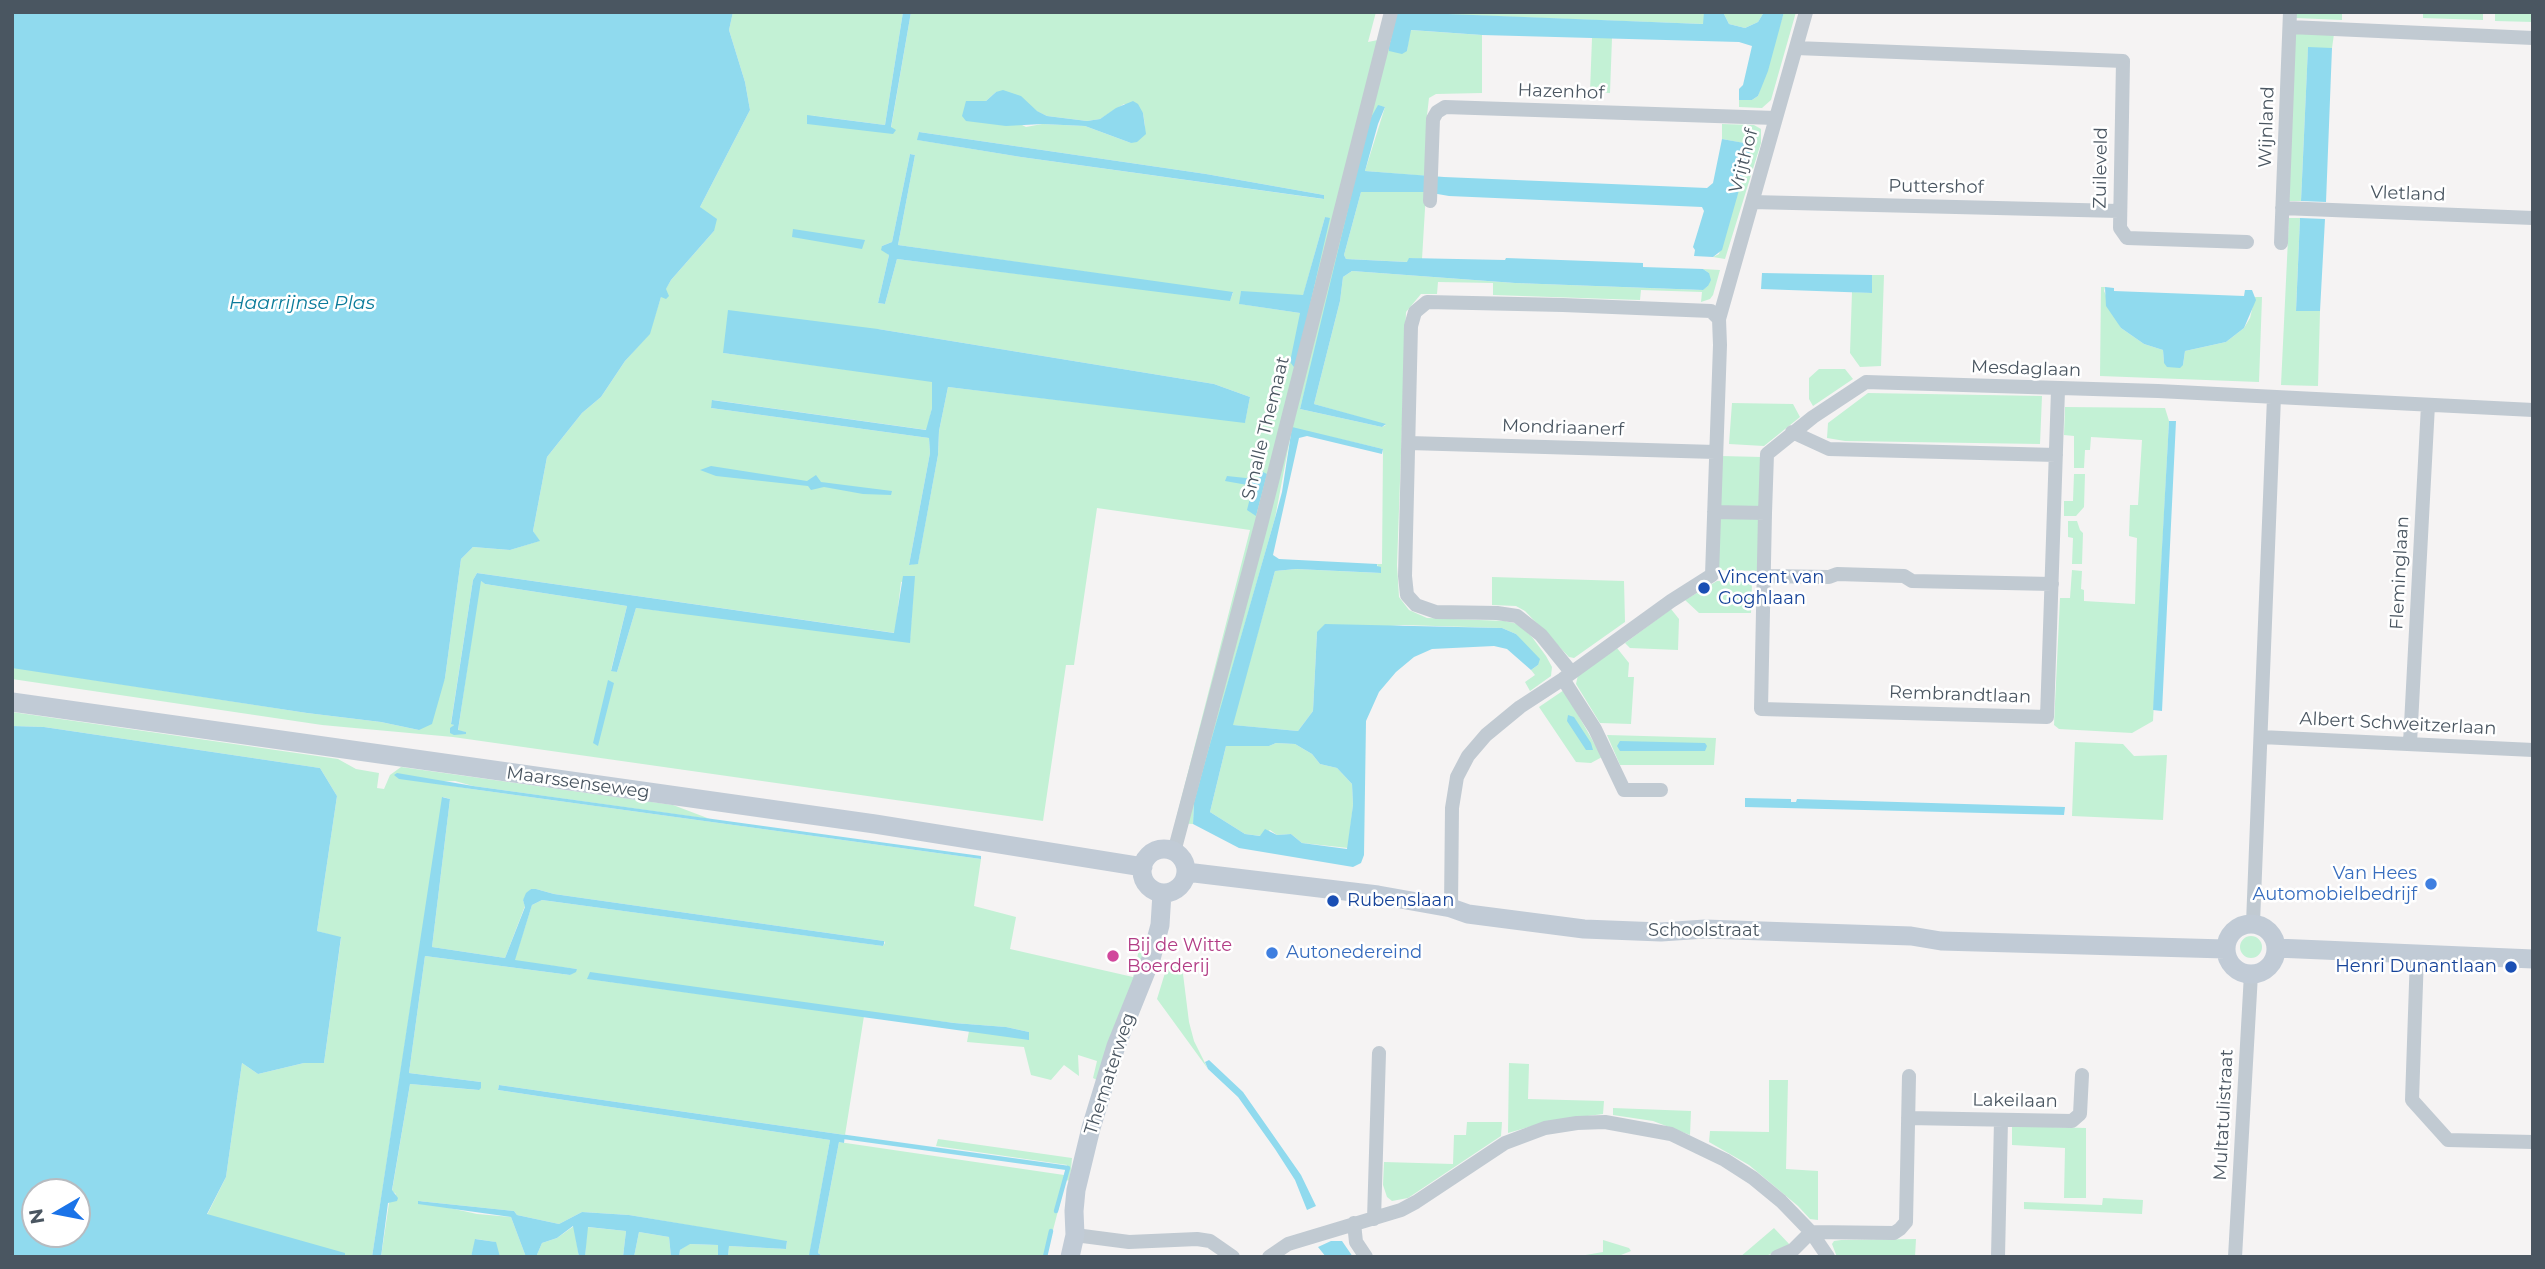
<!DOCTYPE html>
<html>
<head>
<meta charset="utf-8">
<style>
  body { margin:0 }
  #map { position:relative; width:2545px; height:1269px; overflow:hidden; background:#f5f3f3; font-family:Montserrat,sans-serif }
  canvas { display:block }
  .frame { position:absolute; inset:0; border:14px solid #4a5661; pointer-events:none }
  .north { position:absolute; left:21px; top:1178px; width:70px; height:70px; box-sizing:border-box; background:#fff; border:2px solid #b7bbc0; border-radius:50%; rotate:260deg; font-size:19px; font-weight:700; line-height:28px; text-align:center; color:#4a5661 }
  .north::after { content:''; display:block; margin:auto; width:24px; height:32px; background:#1a73e8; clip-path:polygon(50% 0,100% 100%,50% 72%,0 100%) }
</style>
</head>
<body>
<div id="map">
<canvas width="2545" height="1269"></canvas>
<div class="frame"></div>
<div class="north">N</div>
</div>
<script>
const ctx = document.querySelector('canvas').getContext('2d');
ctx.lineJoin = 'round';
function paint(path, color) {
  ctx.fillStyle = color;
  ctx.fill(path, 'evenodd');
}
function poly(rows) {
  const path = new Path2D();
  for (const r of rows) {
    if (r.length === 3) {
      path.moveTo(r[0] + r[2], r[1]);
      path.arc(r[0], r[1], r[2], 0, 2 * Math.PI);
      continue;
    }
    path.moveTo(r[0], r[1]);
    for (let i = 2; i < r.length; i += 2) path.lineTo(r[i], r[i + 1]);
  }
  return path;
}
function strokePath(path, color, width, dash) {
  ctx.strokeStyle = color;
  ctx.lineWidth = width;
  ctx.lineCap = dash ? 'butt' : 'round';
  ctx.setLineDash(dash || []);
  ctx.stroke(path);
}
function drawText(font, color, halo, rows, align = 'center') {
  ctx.font = font + ' Montserrat,sans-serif';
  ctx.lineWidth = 5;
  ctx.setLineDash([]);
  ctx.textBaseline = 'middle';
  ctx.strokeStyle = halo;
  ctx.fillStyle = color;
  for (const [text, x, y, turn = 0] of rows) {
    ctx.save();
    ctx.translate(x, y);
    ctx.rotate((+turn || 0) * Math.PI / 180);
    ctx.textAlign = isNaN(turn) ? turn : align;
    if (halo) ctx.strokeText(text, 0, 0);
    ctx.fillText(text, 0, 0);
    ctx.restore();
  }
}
const green = poly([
  [733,12,903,12,885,125,808,115,891,128,911,12,1376,12,1368,42,1378,40,1407,51,1410,30,1482,35,1482,93,1436,94,1429,98,1426,124,1427,176,1365,171,1385,107,1378,106,1300,409,1382,427,1386,425,1314,404,1340,301,1343,277,1352,271,1515,283,1702,290,1708,286,1709,273,1703,269,1720,270,1713,295,1710,299,1701,302,1702,292,1641,290,1640,300,1493,295,1493,283,1438,282,1437,294,1421,294,1406,312,1397,565,1399,597,1409,610,1427,618,1505,621,1518,624,1532,637,1546,656,1552,667,1551,676,1530,691,1525,682,1535,675,1531,670,1538,665,1516,634,1502,628,1403,625,1317,632,1313,711,1298,731,1232,725,1275,571,1296,569,1380,573,1377,564,1382,564,1383,449,1292,428,1275,518,1194,802,1193,824,1175,823,1250,530,1097,508,1074,665,1066,665,1043,821,453,737,322,725,12,679,12,668,17,668,307,713,381,722,419,730,445,678,461,559,473,547,510,550,539,541,533,531,547,457,582,413,601,397,625,361,649,334,661,297,671,280,714,231,700,207,750,110,745,82,729,30],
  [996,92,1047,116,1087,121,1100,119,1124,104,1143,113,1145,126,1131,143,1085,126,1042,124,1026,127,976,102,986,101],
  [919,132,1206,174,1324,195,1323,199,1021,157,918,140],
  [910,154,915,155,898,245,1233,293,1230,300,897,259,885,304,878,303,889,255,882,246,892,242],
  [1325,217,1329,219,1297,362,1300,313,1240,304,1241,292,1303,296],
  [878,329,1214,384,1250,397,1245,422,948,387,939,431,938,455,918,563,909,565,930,453,929,438,711,408,713,400,927,430,932,408,932,381,723,353],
  [477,573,895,633,901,582,914,579,910,639,636,608,617,672,611,670,627,606,485,584,480,580,458,731,466,732,458,733,452,727,454,725,451,723,473,580],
  [1704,12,1704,24,1406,13,1406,12],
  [1723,12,1764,12,1758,22,1745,28,1729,24],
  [1784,12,1796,12,1771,100,1762,108,1739,107,1739,100,1752,100,1758,96],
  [2296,12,2342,12,2342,20,2296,18],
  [2423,12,2483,12,2483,20,2423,18],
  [2495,12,2533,12,2533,22,2495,21],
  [2295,33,2334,34,2332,48,2308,48,2301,201,2289,201],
  [1592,38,1612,38,1610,93,1590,92],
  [1722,124,1754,125,1761,129,1761,143,1725,259,1713,257,1719,254,1749,144,1722,139],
  [1361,192,1426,192,1422,259,1410,258,1408,262,1346,259,1344,255],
  [2289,218,2300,218,2296,310,2320,311,2318,386,2281,385],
  [1872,275,1884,275,1881,366,1860,367,1850,353,1852,292,1872,293],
  [2101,287,2105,287,2104,291,2121,328,2144,344,2163,350,2164,363,2183,365,2185,351,2226,342,2244,328,2250,318,2255,297,2262,297,2259,382,2100,376],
  [1819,369,1845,369,1853,379,1813,406,1809,399,1809,378],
  [1868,393,2042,396,2040,444,1845,441,1827,438,1828,423],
  [1732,403,1793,404,1800,417,1764,446,1729,444],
  [2065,407,2165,408,2169,421,2153,721,2132,733,2059,729,2054,725,2060,598,2070,598,2072,570,2082,571,2081,589,2084,590,2084,601,2135,604,2137,538,2129,536,2130,505,2138,505,2142,440,2091,437,2090,450,2085,450,2084,468,2074,468,2074,436,2064,435],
  [1721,456,1762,457,1760,511,1718,509],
  [2074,474,2085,474,2084,507,2076,516,2064,516,2064,501,2073,501],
  [1718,516,1759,517,1758,571,1716,570],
  [2068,521,2077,521,2080,530,2083,533,2082,564,2072,564,2073,538,2068,537],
  [1492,577,1624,581,1625,622,1574,658,1569,657,1525,611,1516,606,1492,605],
  [1717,581,1752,582,1751,613,1699,613,1685,600],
  [1671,609,1679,619,1678,650,1630,648,1625,643],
  [1617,648,1629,663,1628,677,1634,677,1631,724,1600,723,1576,684,1578,675],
  [1564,690,1602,757,1591,763,1576,762,1539,707],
  [12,712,338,759,356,769,379,773,377,788,384,789,390,775,401,767,673,805,710,819,473,786,455,781,427,782,472,789,981,859,974,906,1016,917,1010,949,1133,977,1140,945,1148,950,1097,1080,1093,1078,1097,1061,1078,1055,1079,1076,1064,1065,1051,1080,1031,1075,1024,1047,967,1042,969,1031,1029,1039,1029,1032,1006,1027,954,1023,588,979,864,1016,845,1135,499,1085,498,1090,830,1140,809,1257,728,1257,729,1246,786,1249,787,1242,629,1215,582,1212,559,1224,517,1215,514,1211,418,1201,477,1214,511,1217,526,1257,499,1257,495,1242,476,1239,471,1257,381,1257,389,1203,396,1194,392,1191,410,1084,478,1090,481,1082,409,1073,425,956,570,975,577,969,514,961,532,905,542,900,883,946,885,943,884,941,554,894,536,889,531,889,523,900,525,906,505,958,432,947,450,799,443,797,372,1257,345,1257,345,1254,207,1215,226,1177,242,1063,258,1074,304,1063,324,1063,341,938,317,931,337,796,320,768,44,727,12,726],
  [1607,735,1716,738,1714,765,1620,765],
  [2075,742,2123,744,2134,756,2167,755,2163,820,2072,816],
  [1276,743,1295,744,1312,754,1320,764,1337,768,1352,784,1353,805,1348,848,1302,843,1291,834,1277,835,1270,830,1261,836,1245,834,1210,812,1226,746,1269,746],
  [2251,947,11],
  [1168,963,1180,969,1183,974,1189,1022,1194,1041,1208,1069,1157,999],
  [1509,1063,1529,1064,1528,1099,1604,1101,1603,1114,1550,1121,1508,1133],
  [1769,1080,1788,1080,1786,1169,1818,1171,1818,1220,1810,1219,1798,1206,1749,1165,1709,1142,1710,1131,1769,1132],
  [1613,1108,1691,1111,1690,1135,1653,1121,1613,1115],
  [1467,1122,1502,1122,1501,1136,1408,1198,1392,1201,1387,1197,1383,1185,1384,1162,1453,1164,1454,1135,1466,1135],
  [2012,1126,2086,1128,2086,1198,2064,1198,2065,1148,2012,1145],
  [938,1139,1072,1158,1070,1181,1066,1180,1046,1257,824,1257,818,1253,839,1142,1064,1175,1067,1165,936,1146],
  [2103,1198,2143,1200,2142,1214,2024,1209,2024,1202,2102,1205],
  [574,1226,579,1257,536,1257,542,1243,557,1238],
  [587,1227,626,1231,623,1257,585,1257],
  [1774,1228,1791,1246,1763,1257,1740,1257],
  [639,1232,669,1237,671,1257,634,1257],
  [1916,1239,1915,1257,1837,1257,1832,1244,1834,1241,1841,1240],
  [1603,1240,1629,1248,1631,1251,1616,1257,1574,1257,1603,1252],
  [689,1244,718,1245,718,1257,679,1257,680,1250]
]);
const water = poly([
  [12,12,733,12,729,30,745,82,750,110,700,207,717,219,714,231,671,280,666,289,669,296,666,299,661,297,650,334,625,361,601,397,582,413,547,457,533,531,540,541,510,550,473,547,461,559,445,678,432,724,419,730,381,722,307,713,12,668],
  [903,12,911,12,891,127,896,130,893,134,807,124,807,115,885,125],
  [1397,12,1703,24,1704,12,1723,12,1729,24,1745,28,1758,22,1764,12,1784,12,1768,71,1758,96,1752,100,1739,100,1739,89,1743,85,1752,46,1739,42,1482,35,1411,30,1407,51,1402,54,1389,51,1389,47],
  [2308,47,2332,48,2326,202,2301,201],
  [1003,90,1021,96,1037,111,1047,116,1087,121,1100,119,1116,108,1133,101,1138,104,1143,113,1146,134,1137,142,1131,143,1085,126,1042,124,1006,126,966,121,962,116,966,101,986,101,996,92],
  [1378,105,1385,107,1378,124,1365,171,1444,177,1707,188,1713,183,1722,139,1750,144,1751,148,1722,250,1713,257,1694,256,1695,250,1693,247,1704,211,1702,207,1449,196,1426,192,1361,192,1344,255,1346,259,1407,262,1409,258,1505,260,1506,258,1643,263,1643,267,1703,269,1709,273,1711,280,1708,286,1703,290,1515,283,1352,271,1343,277,1340,301,1314,404,1386,424,1382,427,1300,409,1369,121],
  [919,132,1206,174,1324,195,1324,199,1021,157,917,140],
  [910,154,915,155,898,245,1233,292,1230,301,897,259,885,304,878,303,889,255,881,250,882,246,892,242],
  [1325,217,1330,218,1297,362,1294,367,1290,362,1300,313,1239,304,1241,291,1303,295],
  [2300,218,2325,219,2320,311,2296,311],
  [793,229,865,240,862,249,792,237],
  [1762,273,1872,275,1872,293,1761,289],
  [2105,287,2114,288,2114,291,2244,296,2245,290,2252,290,2256,300,2244,328,2226,342,2185,351,2183,365,2180,368,2167,367,2164,363,2163,350,2144,344,2121,328,2106,306],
  [728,310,878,329,1214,384,1250,397,1245,423,948,387,939,431,938,455,918,564,909,565,930,453,929,438,711,408,712,400,926,430,932,408,932,382,723,353],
  [2169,421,2176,421,2162,711,2153,710],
  [1292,427,1383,449,1382,454,1307,436,1299,438,1273,555,1279,559,1377,564,1377,566,1381,567,1381,573,1296,569,1275,571,1233,725,1298,731,1313,711,1317,632,1325,624,1502,628,1516,634,1540,659,1538,665,1531,670,1507,649,1494,646,1432,649,1414,657,1396,672,1379,692,1366,721,1364,855,1361,863,1353,867,1239,848,1193,824,1194,802,1208,751,1275,518,1282,492],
  [1276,743,1295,744,1312,754,1320,764,1337,768,1352,784,1353,805,1347,849,1302,843,1291,834,1277,835,1265,829,1260,836,1245,834,1210,812,1226,746,1269,746],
  [711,466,807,481,816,475,821,482,892,491,891,495,863,494,824,487,811,490,808,486,716,476,700,470],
  [1263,472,1267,474,1256,516,1247,510,1253,486,1225,481,1227,476,1255,479,1260,477],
  [477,573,894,633,903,576,915,576,910,643,636,608,617,672,611,671,627,606,485,584,481,581,458,730,466,732,466,734,454,735,450,733,450,728,454,725,451,724,473,580],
  [608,680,614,683,598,746,593,743],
  [1568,715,1574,717,1591,743,1593,750,1586,750,1567,721],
  [12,726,44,727,320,768,337,796,317,931,341,937,324,1063,304,1063,258,1074,242,1063,226,1177,207,1214,345,1253,345,1257,12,1257],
  [35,1192,77,1192,77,1234,35,1234],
  [1620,741,1705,743,1707,746,1705,751,1620,751,1617,746],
  [397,773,473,786,981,856,981,859,399,779,394,775],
  [442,797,450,799,432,947,505,958,525,907,523,900,526,893,531,889,536,889,554,894,884,941,884,944,883,946,845,941,542,900,532,905,515,960,577,969,576,972,570,975,425,956,409,1073,481,1082,481,1088,479,1090,410,1084,392,1190,398,1198,397,1201,388,1203,381,1257,372,1257],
  [1745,798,1791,799,1791,802,1796,802,1797,799,2065,807,2064,815,1745,807],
  [590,972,954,1023,1006,1027,1029,1032,1029,1040,587,979],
  [1209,1060,1243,1092,1301,1175,1316,1206,1307,1210,1295,1180,1275,1149,1238,1097,1208,1069,1205,1062],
  [499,1085,845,1135,844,1143,839,1142,818,1253,824,1257,809,1255,830,1140,498,1090],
  [418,1201,514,1211,517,1215,559,1224,582,1212,629,1215,787,1241,786,1249,729,1246,728,1257,718,1257,718,1245,690,1244,680,1250,679,1257,671,1257,669,1237,639,1232,634,1257,623,1257,626,1231,588,1227,585,1257,579,1257,573,1226,557,1238,542,1243,536,1257,526,1257,511,1217,418,1204],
  [475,1239,496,1242,500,1257,471,1257],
  [1331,1241,1342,1241,1353,1257,1326,1257,1318,1247]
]);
const stream = poly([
  [845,1137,1068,1168,1056,1211],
  [1045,1257,1051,1231]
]);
const street = poly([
  [2290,27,2533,38],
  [1796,48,2123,61,2120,228,2127,238,2247,242],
  [1430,201,1433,119,1437,112,1445,107,1775,118],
  [1752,202,2119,211],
  [2282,208,2533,218],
  [2281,243,2290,12],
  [1719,319,1806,12],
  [1792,432,1829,449,2056,455],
  [1409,443,1715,452],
  [1714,512,1765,513,1767,454,1813,417,1866,382,2158,391,2533,410],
  [1765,513,1761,709,2047,717,2058,390],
  [1763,576,1829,577,1837,574,1904,576,1912,581,2052,584],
  [1563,679,1595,729,1624,790,1661,790],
  [2261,737,2533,750],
  [2410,743,2428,405],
  [1174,852,1261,525,1391,12],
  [1451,908,1452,808,1457,777,1468,756,1486,735,1520,707,1563,679,1671,601,1712,575,1720,345,1719,319,1711,311,1563,305,1427,302,1415,312,1411,326,1405,576,1407,595,1416,605,1436,612,1497,613,1517,616,1541,635,1571,672],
  [2253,923,2274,397],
  [2417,955,2412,1100,2448,1140,2533,1142],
  [1908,1118,2072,1121,2080,1114,2082,1075],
  [1374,1219,1379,1053],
  [1354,1223,1356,1242,1366,1257],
  [1075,1235,1129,1242,1197,1239,1210,1241,1233,1257],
  [1269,1257,1288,1244,1401,1210,1416,1202,1505,1143,1545,1128,1577,1123,1605,1122,1671,1134,1725,1160,1753,1178,1781,1201,1811,1232,1828,1257],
  [1777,1257,1793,1250,1811,1232,1894,1233,1900,1229,1906,1222,1909,1076],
  [1998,1257,2001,1120],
  [2235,1257,2251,974]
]);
const secondary = poly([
  [12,702,875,824,1143,867],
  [1164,871,22],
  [1186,872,1378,895,1451,908,1468,914,1584,929,1661,932,1705,929,1791,932,1911,936,1941,941,2225,949],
  [2251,949,25],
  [2276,948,2533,959],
  [1070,1257,1075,1235,1074,1211,1076,1190,1091,1128,1116,1046,1151,959,1160,925,1162,893]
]);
const markers = [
  [1704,588,7,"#1a4fb4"],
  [2431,884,7,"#3f7fe0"],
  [1333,901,7,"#1a4fb4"],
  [1272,953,7,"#3f7fe0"],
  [1113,956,7,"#d1479c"],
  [2511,967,7,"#1a4fb4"]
];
const streetNames = [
  ["Hazenhof",1561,92,2],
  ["Wijnland",2267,127,-88],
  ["Vrijthof",1744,161,-75],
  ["Zuileveld",2101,168,-89],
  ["Puttershof",1936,187,1],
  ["Vletland",2408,194,2],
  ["Mesdaglaan",2026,369,2],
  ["Smalle Themaat",1266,428,-76],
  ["Mondriaanerf",1563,428,2],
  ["Fleminglaan",2400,573,-87],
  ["Rembrandtlaan",1960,695,2],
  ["Albert Schweitzerlaan",2398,724,3],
  ["Maarssenseweg",578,783,8],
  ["Schoolstraat",1704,931],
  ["Thematerweg",1110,1074,-72],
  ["Lakeilaan",2015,1101,1],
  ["Multatulistraat",2224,1115,-87]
];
const transitNames = [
  ["Vincent van",1718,578],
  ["Goghlaan",1718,599],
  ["Rubenslaan",1347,901],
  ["Henri Dunantlaan",2497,967,"right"]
];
const shopNames = [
  ["Van Hees",2417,874],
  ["Automobielbedrijf",2417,895],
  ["Autonedereind",1286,953,"left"]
];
const hotelNames = [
  ["Bij de Witte",1127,946],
  ["Boerderij",1127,967]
];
const waterNames = [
  ["Haarrijnse Plas",302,303]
];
paint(green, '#c3f1d5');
paint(water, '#90daee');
strokePath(stream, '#90daee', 4.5);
strokePath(street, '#c1cad2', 14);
strokePath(secondary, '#c1cbd6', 19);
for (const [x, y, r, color] of markers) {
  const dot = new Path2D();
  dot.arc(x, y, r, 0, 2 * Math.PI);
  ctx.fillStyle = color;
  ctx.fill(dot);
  strokePath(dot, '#fff', 2.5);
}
drawText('18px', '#4a5661', '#fff', streetNames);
drawText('18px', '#164399', '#fff', transitNames, 'left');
drawText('18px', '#366cbe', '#fff', shopNames, 'right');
drawText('18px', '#b23c85', '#fff', hotelNames, 'left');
drawText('italic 19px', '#0c7c9b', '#fff', waterNames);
</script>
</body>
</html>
